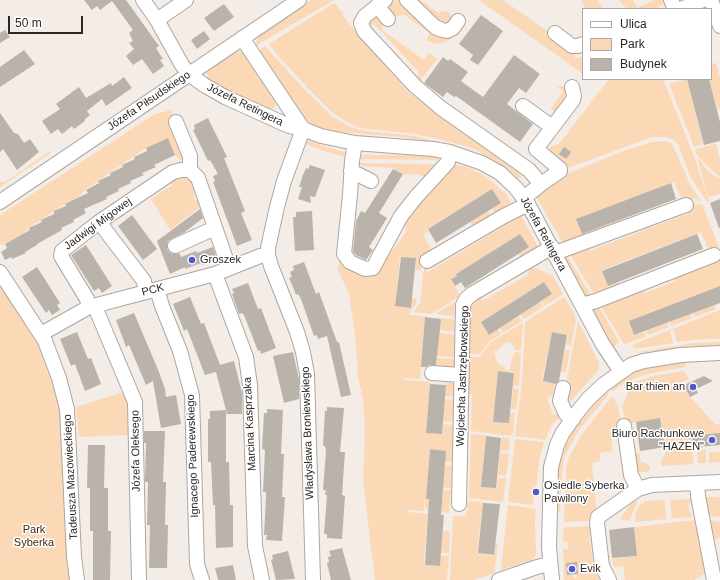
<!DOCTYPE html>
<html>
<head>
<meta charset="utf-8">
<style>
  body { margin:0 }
  #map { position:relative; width:720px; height:580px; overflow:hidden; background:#f4ede7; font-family:Helvetica,sans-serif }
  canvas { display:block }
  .legend { position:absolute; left:582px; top:8px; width:130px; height:72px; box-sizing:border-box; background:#fff; border:1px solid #aaa9a8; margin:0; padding:5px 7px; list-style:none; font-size:12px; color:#2a2725 }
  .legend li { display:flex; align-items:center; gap:8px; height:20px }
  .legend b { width:20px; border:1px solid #aaa9a8 }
  .scale { position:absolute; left:8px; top:16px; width:75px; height:18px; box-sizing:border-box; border:2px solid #2a2725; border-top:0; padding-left:5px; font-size:12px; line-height:14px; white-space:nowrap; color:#2a2725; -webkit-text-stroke:3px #fff; paint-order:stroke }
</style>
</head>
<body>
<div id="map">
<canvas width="720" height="580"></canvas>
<ul class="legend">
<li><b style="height:5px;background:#fff"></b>Ulica</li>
<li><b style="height:11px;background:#fbd8b6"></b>Park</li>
<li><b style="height:11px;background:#b9b3ac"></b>Budynek</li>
</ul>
<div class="scale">50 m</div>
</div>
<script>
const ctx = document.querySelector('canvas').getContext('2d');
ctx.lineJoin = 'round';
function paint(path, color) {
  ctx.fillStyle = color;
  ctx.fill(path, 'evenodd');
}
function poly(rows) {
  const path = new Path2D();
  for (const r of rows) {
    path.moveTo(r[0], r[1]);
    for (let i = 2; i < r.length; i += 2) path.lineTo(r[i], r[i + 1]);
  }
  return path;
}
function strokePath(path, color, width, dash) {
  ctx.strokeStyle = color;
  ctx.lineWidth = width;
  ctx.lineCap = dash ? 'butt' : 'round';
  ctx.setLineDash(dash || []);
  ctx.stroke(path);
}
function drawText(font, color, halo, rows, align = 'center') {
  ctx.font = font + ' Helvetica,sans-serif';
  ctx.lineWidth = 3;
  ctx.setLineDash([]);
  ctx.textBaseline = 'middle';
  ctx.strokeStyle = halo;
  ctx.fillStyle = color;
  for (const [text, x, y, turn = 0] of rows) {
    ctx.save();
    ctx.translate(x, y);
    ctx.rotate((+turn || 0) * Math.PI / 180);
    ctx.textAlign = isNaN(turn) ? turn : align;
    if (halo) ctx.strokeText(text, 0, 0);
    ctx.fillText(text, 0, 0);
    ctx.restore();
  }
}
const green = poly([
  [311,0,334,0,255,46,259,36],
  [395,0,401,0,433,30,458,30,452,38,446,42,436,44,426,40,430,33,403,14,400,16,394,16,389,12,390,5],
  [415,0,420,0,439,13,444,11,449,12,451,15,452,22,444,26],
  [479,0,503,0,574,50,575,58,583,57,583,74],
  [581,0,598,0,603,9,586,9],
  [619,0,633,0,637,8,654,0,662,0,663,1,663,5,654,9,627,9],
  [334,3,344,14,342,15,408,92,521,174,522,176,520,178,518,178,507,168,492,159,472,148,438,139,415,134,360,128,349,123,333,113,308,88,278,56,269,44],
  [377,15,383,22,382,30,424,60,429,53,437,59,419,82,418,71,374,24,368,29,367,19],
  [265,46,305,90,331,115,348,126,360,130,374,132,415,136,442,143,401,137,340,132,329,131,312,124,300,114,256,53],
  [241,52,244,53,276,100,276,105,271,110,216,86,208,79,207,73,210,68,234,53],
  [716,63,720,77,720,109,717,110,709,79,711,79,711,64],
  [609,79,663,79,694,156,709,201,707,202,690,176,678,144,673,139,667,137,652,137,568,168,548,151,551,146,559,144],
  [687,79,703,144,694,147,669,84],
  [563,86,565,87,569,95,557,113,551,109,563,91,557,87],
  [171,110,174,127,184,156,181,161,175,155,168,138,146,148,98,181,86,189,79,197,65,204,29,228,24,233,2,245,0,242,0,215,155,114],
  [306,141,309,141,323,146,344,152,349,158,321,150,304,143],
  [665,141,671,143,673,146,690,184,700,200,698,201,696,198,688,201,682,200,674,182,576,219,582,234,592,231,594,234,564,245,536,196,571,172,626,150,652,142],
  [716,144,720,160,720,177,710,169,696,154,695,149],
  [50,151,51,153,0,187,0,180,1,182,5,182],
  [362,155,428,155,439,157,437,160,355,159],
  [697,157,709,172,720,179,720,194,708,197],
  [357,163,430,164,442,165,427,179,421,175,403,174,393,168,363,166],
  [454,164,469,168,485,176,506,194,511,202,495,213,492,208,501,203,492,189,427,229,429,231,423,235,432,250,422,259,421,271,415,270,416,258,400,257,395,306,411,308,412,298,417,298,416,304,410,312,410,315,425,316,420,379,404,378,404,380,430,382,426,433,442,434,443,424,453,425,452,462,445,462,446,451,430,449,426,499,442,501,443,490,451,490,449,513,428,511,425,506,426,499,425,499,424,507,425,511,408,510,408,512,428,514,424,565,440,566,441,556,449,556,447,580,375,580,363,481,365,431,363,399,358,378,355,334,349,294,338,270,340,251,353,268,382,257,388,257,406,232,403,217],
  [183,176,192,182,198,192,193,194,195,200,200,199,204,204,170,230,151,199,172,185,168,179],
  [694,203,696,205,702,204,719,247,709,251,701,232,602,270,608,286,618,282,620,286,598,295,594,294,568,251,586,244,589,251,647,229,645,222,649,220,652,227,688,214,686,207],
  [488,211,491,215,472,226,470,222],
  [520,215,522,217,538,247,522,259,518,254,529,247,520,234,456,274,457,276,451,279,459,294,457,298,431,314,413,312,420,303,425,260,428,272,504,226,503,224],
  [719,250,720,251,720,286,629,321,634,335,644,332,646,337,624,344,599,303,642,287,645,293,675,281,673,275],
  [565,252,592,297,586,299,563,258],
  [527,264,553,276,563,294,545,306,542,301,552,294,544,282,481,322,489,335,498,329,501,334,490,341,480,354,465,354,466,309,478,294,483,301,529,274],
  [0,286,36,339,64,417,73,580,0,580],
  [564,297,573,311,576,320,571,346,566,345,568,335,552,332,542,381,555,384,553,395,547,398,553,415,561,411,562,415,552,425,545,440,515,436,522,383,525,322],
  [455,302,454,316,435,314],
  [540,302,543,307,524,319,521,314],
  [597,304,619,341,614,347,608,342,590,310],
  [714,305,716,309,695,317,693,313],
  [720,310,720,339,702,339,677,342,673,329],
  [691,314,692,318,671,326,670,322],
  [519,316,522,321,503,333,500,328],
  [441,318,454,319,454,332,440,330],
  [578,321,599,363,599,368,597,372,566,406,563,400],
  [523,323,521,350,515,350,512,344,506,342,498,350,494,351,496,360,501,366,505,366,505,370,510,370,511,361,515,352,521,353,519,385,513,386,514,372,498,371,493,422,509,423,510,413,515,413,513,433,511,436,471,431,472,394,468,394,465,357,480,357,491,342],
  [667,323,669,327,648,335,646,331],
  [670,330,673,343,635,349,632,345],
  [439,333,455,335,455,357,437,356],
  [720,342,720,346,695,346,638,353,638,352,694,343],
  [565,350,570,350,566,372,561,372],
  [437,358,455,359,454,371,436,370],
  [686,361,686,367,661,371,641,376,626,382,613,391,609,388,622,378,640,370,660,365],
  [684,371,689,379,682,382,690,397,716,425,720,424,720,434,692,436,693,464,662,466,661,462,667,450,660,418,626,424,622,407,632,383,653,376],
  [446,383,453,383,455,385,454,397,445,396],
  [513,388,519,389,516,409,511,409],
  [606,391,609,394,579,430,564,458,562,473,560,513,556,506,558,473,560,457,564,444,575,427],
  [124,392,129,407,130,435,79,437,76,407],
  [612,396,618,406,622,425,610,429,613,451,600,453,600,461,592,463,597,514,589,521,564,522,566,469,568,459,582,434],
  [445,399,453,400,454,401,453,421,443,421],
  [471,434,486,435,481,487,496,488,498,478,506,478,503,502,469,498],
  [502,437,510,438,509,451,500,450],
  [515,439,544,442,539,460,536,491,534,491,533,505,508,502],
  [697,450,706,450,706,463,698,463],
  [639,452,641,463,644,462,650,466,650,470,647,472,636,472,633,454],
  [709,452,720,452,720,462,709,463],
  [500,453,509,454,506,476,498,475],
  [445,465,452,466,451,488,443,488],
  [702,497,720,497,720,517,706,515],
  [694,499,688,505,692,517,672,518,670,500],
  [636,500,638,501,632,514,630,521,620,519,632,501],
  [665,500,666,519,635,522,636,512,639,506,645,501],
  [468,501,483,502,477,553,494,556,495,544,498,545,494,573,474,580,450,580,453,516,466,516],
  [508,505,536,509,535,520,536,553,535,557,531,560,501,570],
  [695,520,705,573,694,580,625,580,623,566,614,567,612,559,637,556,634,527],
  [706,520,720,522,720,538,710,540],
  [593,526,594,533,589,535,594,568,599,580,564,580,563,549,568,549,568,542,563,541,564,527],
  [577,562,578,574,577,574,577,578,574,578,573,575,567,575,566,563],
  [443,531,450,531,449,553,441,553]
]);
const building = poly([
  [84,0,126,0,159,46,156,48,163,59,160,60,164,66,153,74,142,59,133,65,126,56,134,49,129,43,133,41,129,33,133,30,112,1,100,10,97,6,92,10],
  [224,4,234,17,214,31,204,18],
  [481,15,503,31,478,65,470,60,473,55,459,44],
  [5,30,10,37,0,43,0,33],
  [204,31,210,39,197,49,191,40],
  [24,50,35,64,0,87,0,67],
  [514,55,540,74,526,93,519,88,507,104,533,124,520,142,456,96,454,97,447,92,443,97,424,83,443,57,448,61,450,59,468,72,461,81,483,97],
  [124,77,132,88,106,106,102,99,87,111,90,115,84,120,85,121,74,129,72,126,62,134,58,129,51,134,42,121,60,109,56,104,79,87,86,98,111,83,112,86],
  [687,79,709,79,720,122,720,141,704,145],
  [0,113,14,133,18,134,24,143,30,139,39,152,17,170,3,149,0,152],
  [208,118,227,157,224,158,245,211,241,213,252,240,237,246,213,182,215,181,213,176,218,174,210,160,208,161,193,130,195,129,194,125],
  [168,138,175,155,154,165,156,167,142,173,144,175,130,181,131,183,118,189,119,191,106,197,107,199,84,209,86,213,73,220,74,222,61,228,62,230,37,244,37,245,25,252,26,253,12,259,11,257,5,260,1,252,7,248,5,244,30,230,29,228,42,222,41,220,54,214,54,211,66,206,65,204,88,193,86,190,99,183,98,181,111,175,110,173,123,167,122,165,135,159,134,157,147,151,146,148],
  [564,147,571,152,566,159,559,154],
  [310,165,325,170,315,197,310,196,311,203,298,199,302,187,299,187,303,175,306,168,308,169],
  [393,169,403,174,379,213,387,218,369,247,373,250,366,260,356,255,353,252,356,221,361,211,365,213],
  [671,183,676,199,582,234,576,219],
  [492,189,501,203,436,243,428,229],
  [720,199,720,228,719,228,710,203],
  [200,209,203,218,185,232,168,241,167,245,167,249,170,253,174,254,179,253,181,257,196,251,197,253,213,247,217,259,202,265,201,263,185,269,185,267,170,274,157,241],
  [312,211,314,250,295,251,293,217,296,217,296,212],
  [132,215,157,249,143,260,118,226],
  [520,234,529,247,465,288,461,282,455,286,451,279,457,276,456,274],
  [697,234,703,249,608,286,602,271],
  [86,245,112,286,102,293,99,288,94,291,71,255],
  [401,257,416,258,411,308,395,306],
  [304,262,316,294,319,292,337,342,339,342,351,395,341,397,327,336,318,339,317,335,314,336,301,299,298,294,296,295,293,287,289,278,292,277,290,272,294,270,293,266],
  [37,267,60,303,57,305,60,310,52,315,49,310,46,313,22,277],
  [544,282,552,294,489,335,481,322],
  [248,283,258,309,261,308,276,348,261,354,260,350,258,351,244,315,242,313,239,314,232,294,234,293,232,289],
  [720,286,720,303,634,335,629,321],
  [190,297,201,324,204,323,220,365,234,361,242,393,242,414,227,414,216,372,205,375,187,329,184,331,173,304],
  [134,313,159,372,165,389,166,397,176,395,181,424,161,428,153,381,146,385,129,345,126,347,116,320],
  [425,317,441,319,436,365,429,365,426,367,421,367],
  [77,332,88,359,91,358,101,384,85,391,75,364,71,366,60,339],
  [552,332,567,335,559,381,556,384,543,381],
  [293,352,299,379,299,399,284,403,273,356],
  [498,371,514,373,509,423,493,422],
  [704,376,713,381,696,389,698,393,690,397,684,385],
  [430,384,446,385,442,434,426,433],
  [327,407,344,408,340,452,345,452,342,495,345,496,342,539,327,538,327,534,324,534,327,495,325,495,326,490,323,490,326,451,325,446,323,446,325,411,327,411],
  [267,409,283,410,281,454,284,454,282,497,285,497,282,541,266,540,267,535,264,535,266,497,266,492,263,492,265,450,262,449,264,413,267,413],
  [226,410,226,462,229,462,230,505,233,505,233,547,216,548,215,505,213,505,211,462,208,462,208,419,210,419,210,411],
  [660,418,665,447,640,451,636,422],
  [144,431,165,431,163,482,166,482,165,525,168,525,167,568,149,568,150,525,147,525,148,482,145,482,146,443,144,443],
  [720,433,720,445,698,447,698,445,693,445,692,436],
  [486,436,501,438,496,488,481,487],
  [88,445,105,445,104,488,108,488,108,531,111,531,110,580,93,580,93,531,90,531,90,488,87,488],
  [430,449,446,451,441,515,444,515,440,566,425,565,429,499,426,499],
  [483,503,500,504,494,555,478,553],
  [634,527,637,556,612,558,609,530],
  [342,548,351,580,331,580,327,563,329,562,328,557,331,556,329,551],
  [288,551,295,579,276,580,271,560,273,559,272,555],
  [577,562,578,574,567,575,566,563],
  [233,565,236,580,218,580,215,568]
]);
const minor = poly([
  [143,0,157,20,182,65,189,74,204,85,225,97,289,126,303,129,321,136,355,143,433,149,450,152,482,163,500,173,516,188,528,204,602,343,621,372],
  [385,0,365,16,361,23,364,31,415,86,441,108,529,170,541,184,524,198],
  [407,0,435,27,442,30,447,31,453,28,458,21],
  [671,0,675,9],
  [711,0,720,26],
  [377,6,388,19],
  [681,9,703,0],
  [157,20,186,0],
  [555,33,572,46,578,46,583,44],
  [242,38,303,129],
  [523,106,552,127],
  [176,122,190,156,190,170],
  [303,129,284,181,277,207,268,248,268,255,271,266,297,332,303,352,307,374,313,580],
  [355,143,352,161,350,195,344,254,350,262,365,269,373,268,401,216,416,197,448,162,450,152],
  [351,171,371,181],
  [541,184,560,171,560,169,536,149,573,100,574,96,572,87],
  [0,202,299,0],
  [99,222,144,281,146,292],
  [175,246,215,228],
  [555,253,686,205],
  [427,261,504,216,528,204],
  [0,272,45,341,59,378,67,409,74,557,77,580],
  [215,274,246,357,250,385,255,546,262,580],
  [157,289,162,306,180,351,192,395,197,564,202,580],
  [96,305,98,314,135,402,139,580],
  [582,305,596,301,714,255],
  [89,307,87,299,61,256,62,251,99,222,173,172,181,170,190,170,198,178,229,268],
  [41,334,89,307,215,274,260,256,268,255],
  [432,373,461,375],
  [563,388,560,401,566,414,573,419],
  [624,426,631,475,638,489],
  [697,483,698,496,714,580],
  [459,504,463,305,466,299,472,294,552,247],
  [499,580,537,567,550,564],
  [552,580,549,547,551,467,557,445,562,434,575,415,589,398,603,385,631,365,644,361,681,355,720,353],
  [609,580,602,566,597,523,598,517,638,489,652,485,720,482]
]);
const markers = [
  [192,260,4,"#5157cd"],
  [693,387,4,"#5157cd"],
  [712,440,4,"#5157cd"],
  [536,492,4,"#5157cd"],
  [572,569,4,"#5157cd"]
];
const streetNames = [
  ["Józefa Piłsudskiego",149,101,-34],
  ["Józefa Retingera",245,105,26],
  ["Jadwigi Migowej",98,224,-36],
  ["Józefa Retingera",543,234,61],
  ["PCK",153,290,-15],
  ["Wojciecha Jastrzębowskiego",463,376,-88],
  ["Marcina Kasprzaka",250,424,-93],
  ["Władysława Broniewskiego",308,433,-92],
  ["Józefa Oleksego",136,451,-91],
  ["Ignacego Paderewskiego",193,456,-92],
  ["Tadeusza Mazowieckiego",71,477,-93]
];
const poiNames = [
  ["Groszek",200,260],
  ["Bar thien an",685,387,"right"],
  ["Biuro Rachunkowe",704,434,"right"],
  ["\"HAZEN\"",704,447,"right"],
  ["Osiedle Syberka",544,486],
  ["Pawilony",544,499],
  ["Evik",580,569]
];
const parkNames = [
  ["Park",34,530],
  ["Syberka",34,543]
];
paint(green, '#fbd8b6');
paint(building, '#b9b3ac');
strokePath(minor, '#ada6a0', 16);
strokePath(minor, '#fff', 14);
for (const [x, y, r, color] of markers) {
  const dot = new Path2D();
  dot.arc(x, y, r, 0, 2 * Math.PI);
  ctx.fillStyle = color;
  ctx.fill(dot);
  strokePath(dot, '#fff', 1.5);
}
drawText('11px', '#2a2725', '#fff', streetNames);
drawText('11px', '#2a2725', '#fff', poiNames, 'left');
drawText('11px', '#452b0d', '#fff', parkNames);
</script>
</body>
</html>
